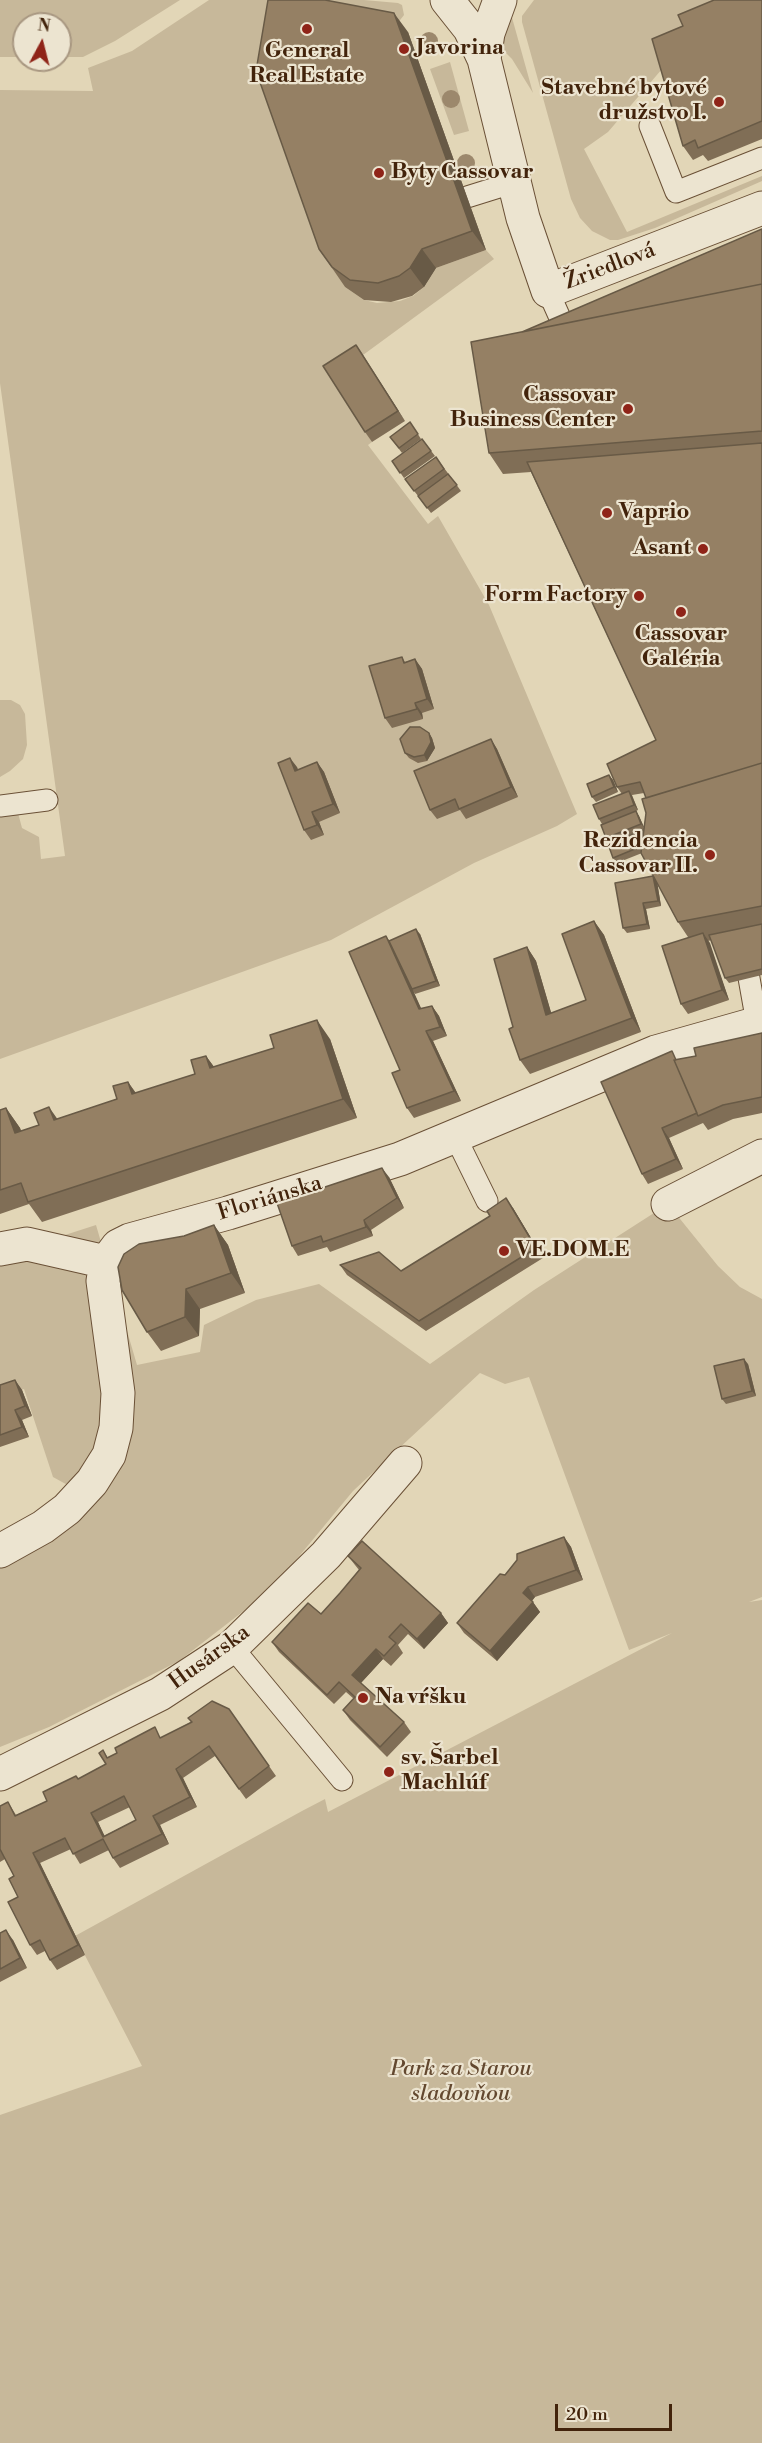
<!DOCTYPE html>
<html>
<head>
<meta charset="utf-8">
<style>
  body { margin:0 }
  #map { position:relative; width:762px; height:2443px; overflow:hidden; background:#e2d6b7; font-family:"Libre Bodoni",serif }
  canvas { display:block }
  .north { position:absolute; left:12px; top:12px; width:60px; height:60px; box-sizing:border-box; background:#ece4d0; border:2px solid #a89781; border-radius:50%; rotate:7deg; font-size:16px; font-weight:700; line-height:24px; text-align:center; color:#42230b }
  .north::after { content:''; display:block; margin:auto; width:21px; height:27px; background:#8f2418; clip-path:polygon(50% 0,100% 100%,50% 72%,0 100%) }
  .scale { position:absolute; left:555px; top:2404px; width:117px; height:27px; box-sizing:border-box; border:3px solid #42230b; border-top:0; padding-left:8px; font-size:18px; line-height:21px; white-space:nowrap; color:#42230b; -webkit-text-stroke:4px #ece4d0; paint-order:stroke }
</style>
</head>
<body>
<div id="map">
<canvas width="762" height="2443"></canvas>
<div class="north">N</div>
<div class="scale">20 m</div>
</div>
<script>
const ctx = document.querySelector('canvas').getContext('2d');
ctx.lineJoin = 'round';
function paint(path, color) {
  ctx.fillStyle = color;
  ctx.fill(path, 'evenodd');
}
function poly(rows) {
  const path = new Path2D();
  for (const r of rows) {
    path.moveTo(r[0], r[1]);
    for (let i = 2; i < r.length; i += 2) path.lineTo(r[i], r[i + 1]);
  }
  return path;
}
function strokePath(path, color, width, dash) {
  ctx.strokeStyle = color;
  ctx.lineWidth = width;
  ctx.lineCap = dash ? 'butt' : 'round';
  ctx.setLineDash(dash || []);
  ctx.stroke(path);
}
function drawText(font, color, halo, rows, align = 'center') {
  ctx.font = font + ' "Libre Bodoni",serif';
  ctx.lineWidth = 4.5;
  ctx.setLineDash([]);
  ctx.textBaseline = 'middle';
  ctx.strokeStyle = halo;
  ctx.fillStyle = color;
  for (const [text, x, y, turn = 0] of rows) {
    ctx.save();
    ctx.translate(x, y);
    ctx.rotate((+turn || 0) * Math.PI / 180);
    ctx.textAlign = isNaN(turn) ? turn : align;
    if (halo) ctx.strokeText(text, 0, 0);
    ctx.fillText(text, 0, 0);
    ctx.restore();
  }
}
const green = poly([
  [0,0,180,0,115,41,83,57,60,57,60,24,24,24,24,57,0,57],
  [209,0,286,0,333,269,345,287,364,300,377,303,400,301,413,296,424,287,436,268,486,250,494,259,363,355,330,376,372,442,368,445,428,524,438,516,489,605,577,814,557,826,474,863,331,940,0,1059,0,815,18,813,22,828,39,837,41,859,65,856,0,383,0,90,93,91,88,68,132,51],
  [296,0,364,0,398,3,402,5,404,15,397,24],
  [534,0,755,0,662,69,608,132,584,149,627,232,762,176,762,181,655,228,618,240,610,240,592,231,580,218,571,199,522,22,522,16],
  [511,14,533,93,512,59,504,51,504,38],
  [450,62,469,131,454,135,430,69],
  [0,700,11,700,20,705,25,714,27,745,23,759,10,771,0,777],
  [668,1204,718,1266,740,1287,762,1299,762,1597,749,1602,762,1600,762,2443,0,2443,0,2115,142,2066,75,1936,302,1811,325,1799,328,1812,672,1633,629,1650,529,1377,505,1384,480,1373,353,1491,272,1589,179,1661,49,1727,0,1747,0,1551,82,1493,53,1477,24,1389,0,1397,0,1256,96,1225,137,1365,200,1352,204,1325,256,1300,319,1284,430,1364,534,1290]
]);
const service = poly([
  [650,126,676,192,762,158],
  [467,197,515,182],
  [548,291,564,327],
  [0,806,47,800],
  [749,978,757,1023],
  [455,1136,487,1201],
  [232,1647,342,1780]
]);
const minor = poly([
  [447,0,470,29,484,59,523,218,548,291,762,208],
  [484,59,488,33,500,0],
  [668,1204,762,1156],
  [0,1249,27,1244,106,1262],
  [0,1551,43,1527,67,1509,92,1482,109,1455,116,1428,118,1393,103,1281,106,1262,118,1246,130,1240,228,1213,400,1159,656,1052,762,1022],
  [0,1774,160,1694,232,1647,326,1555,405,1463]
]);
const trees = [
  [429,41],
  [451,99],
  [466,163]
];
const wall = poly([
  [762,0,762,139,708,161,703,155,693,160,683,146],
  [408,32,486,250,436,268,424,287,412,296,391,302,364,300,345,287,319,249],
  [762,229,762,975,729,983,725,978,712,940,708,941,729,1000,688,1014,681,1004,688,937,678,922,657,882,661,906,646,909,650,929,627,933,623,928,655,879,642,853,617,863,613,858,644,831,644,829,610,843,606,838,602,824,599,819,622,794,617,787,656,740,531,472,503,474,489,453,522,332],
  [644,793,646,798,646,813,644,828,639,816,636,811,638,810,632,795],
  [356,345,405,421,372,442,365,432],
  [410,422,421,439,402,453,390,437],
  [422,439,435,456,404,478,392,461],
  [436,457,461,491,431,513,405,479],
  [402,657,405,662,415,659,422,669,434,709,422,713,423,719,392,728,385,718],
  [429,733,432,738,435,748,427,761,418,763,409,758,405,753],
  [491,739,497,749,518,797,466,819,460,810,437,819,430,810],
  [317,762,324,772,340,813,319,822,324,835,311,840,304,830,297,767,298,770],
  [609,775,613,780,618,792,596,802,592,797],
  [594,921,604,935,641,1032,530,1074,520,1060,513,1027,527,947,536,961,551,1013,586,1000],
  [420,934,440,986,415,994,413,991,421,1009,432,1006,439,1016,447,1036,433,1041,461,1101,414,1118,407,1108,400,1070,386,936,389,941],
  [762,1033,762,1113,733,1119,708,1130,703,1123,669,1138,683,1169,648,1184,642,1174,678,1060,696,1056],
  [330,1039,357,1118,42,1222,29,1204,0,1214,0,1110,6,1108,20,1128,21,1131,117,1099,128,1082,136,1093,195,1074,206,1056,214,1067],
  [389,1177,404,1208,371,1230,373,1236,330,1252,327,1247,298,1256,292,1246],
  [513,1208,543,1258,426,1331,347,1275,340,1265,401,1271],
  [214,1225,228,1245,245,1293,200,1309,199,1336,161,1351,147,1332,184,1236],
  [748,1364,756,1396,726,1404,722,1399],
  [15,1380,22,1390,32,1416,22,1420,29,1437,0,1447,0,1385],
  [564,1537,571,1547,583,1580,535,1597,532,1601,540,1612,497,1661,464,1633,457,1623,505,1575],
  [348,1556,441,1613,448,1623,424,1649,408,1634,398,1645,403,1653,391,1666,383,1659,361,1683,404,1722,411,1732,387,1757,350,1720,343,1710,354,1699,346,1692,334,1704,279,1652,272,1642,321,1614,340,1593,359,1570,355,1565],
  [229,1709,276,1776,246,1799,215,1756,183,1778,197,1807,160,1825,169,1844,120,1868,113,1858,109,1850,80,1864,71,1849,40,1863,85,1955,57,1970,50,1960,45,1951,37,1955,30,1945,14,1876,5,1859,0,1862,0,1806,8,1802,16,1815,47,1801,76,1776,78,1779,106,1764,103,1750,108,1758,117,1753,162,1737,191,1722,188,1718],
  [130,1807,136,1820,104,1836,98,1822],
  [0,1933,13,1940,27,1968,0,1982]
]);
const shadedWall = poly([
  [394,13,408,32,486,250,472,231],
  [422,249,436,268,424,287,410,268],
  [356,345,363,355,405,421,398,411],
  [415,659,422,669,434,709,427,699],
  [415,703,422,713,423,719,417,709],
  [429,733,432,738,435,748,427,761,424,755],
  [491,739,497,749,518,797,511,787],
  [290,758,297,767,302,781,295,771],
  [317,762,324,772,340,813,333,804],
  [609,775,613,780,618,792,614,787],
  [629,791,632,796,638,810,634,805],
  [636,811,639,816,645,829,641,824],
  [312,812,319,822,324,835,317,825],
  [653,876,657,881,661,906,658,901],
  [643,903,646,909,650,929,647,924],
  [594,921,604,935,641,1032,632,1018],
  [416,929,420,934,440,986,436,981],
  [703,933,710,943,729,1000,722,990],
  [386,936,393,946,426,1019,419,1009],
  [527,947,536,961,556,1029,546,1015],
  [432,1006,439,1016,447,1036,440,1027],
  [317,1020,330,1039,357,1118,343,1099],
  [426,1031,433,1041,461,1101,454,1091],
  [206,1056,220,1075,210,1068],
  [128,1082,141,1101,132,1094],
  [49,1107,63,1127,54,1120],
  [6,1108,20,1128,29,1153,15,1133],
  [662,1128,669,1138,683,1169,676,1159],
  [382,1168,389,1177,404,1208,397,1198],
  [506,1198,513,1208,543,1258,536,1248],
  [364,1220,371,1230,373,1236,366,1227],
  [214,1225,228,1245,245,1293,231,1273],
  [186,1289,200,1309,199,1336,185,1317],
  [744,1359,748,1364,756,1396,752,1391],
  [15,1380,22,1390,32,1416,25,1406],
  [15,1410,22,1420,29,1437,22,1427],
  [564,1537,571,1547,583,1580,576,1570],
  [528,1587,535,1597,530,1603,523,1593],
  [533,1602,540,1612,497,1661,490,1651],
  [441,1613,448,1623,424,1649,417,1639],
  [376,1649,383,1659,359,1685,352,1675],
  [176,1769,183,1778,197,1807,190,1797],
  [91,1813,98,1822,110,1847,103,1837],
  [153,1816,160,1825,169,1844,162,1834],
  [33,1853,40,1863,85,1955,78,1945],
  [6,1930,13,1940,27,1968,20,1958]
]);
const building = poly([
  [268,0,325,0,394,13,472,231,422,249,410,268,399,276,378,283,350,280,332,267,319,249,256,71,268,0],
  [714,0,762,0,762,121,698,148,695,140,683,146,652,39,683,26,678,15,714,0],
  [762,229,762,284,522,332,762,229],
  [762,284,762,431,489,453,471,342,762,284],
  [356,345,398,411,365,432,323,366,356,345],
  [410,422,418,434,399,448,390,437,410,422],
  [422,439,431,451,400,473,392,461,422,439],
  [762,443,762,763,646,798,640,782,617,787,607,764,656,740,527,462,762,443],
  [436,457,444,469,414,491,405,479,436,457],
  [448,474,457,485,427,508,418,496,448,474],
  [402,657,404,663,415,659,427,699,415,703,417,709,385,718,369,666,402,657],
  [410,727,420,727,429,733,431,742,424,755,414,757,405,753,400,739,410,727],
  [491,739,511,787,459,809,455,799,430,810,414,771,491,739],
  [290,758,295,771,317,762,333,804,312,812,317,825,304,830,278,763,290,758],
  [762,763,762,906,678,922,641,853,646,813,642,799,762,763],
  [609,775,614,787,592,797,587,784,609,775],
  [629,791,634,805,599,819,593,805,629,791],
  [636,811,641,824,606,838,601,825,636,811],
  [643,830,642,846,613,858,608,844,643,830],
  [653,876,658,901,643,903,647,924,623,928,615,883,653,876],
  [594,921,632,1018,520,1060,509,1029,513,1027,494,959,527,947,546,1015,586,1000,562,934,594,921],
  [762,924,762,969,725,978,709,935,762,924],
  [416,929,436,981,412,989,389,941,416,929],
  [703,933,722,990,681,1004,662,946,703,933],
  [386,936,419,1009,432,1006,440,1027,426,1031,454,1091,407,1108,392,1073,400,1070,349,952,386,936],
  [317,1020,343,1099,28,1202,21,1183,0,1190,0,1110,6,1108,15,1133,39,1125,34,1113,49,1107,54,1120,117,1099,113,1086,128,1082,132,1094,195,1074,191,1060,206,1056,210,1068,274,1048,270,1035,317,1020],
  [762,1033,762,1097,723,1105,698,1116,674,1060,696,1056,694,1048,762,1033],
  [672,1051,676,1060,674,1060,697,1113,662,1128,676,1159,642,1174,601,1082,672,1051],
  [382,1168,397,1198,364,1220,366,1227,323,1242,321,1236,292,1246,277,1203,382,1168],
  [506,1198,536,1248,419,1321,340,1265,379,1252,401,1271,490,1216,487,1211,506,1198],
  [214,1225,231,1273,186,1289,185,1317,147,1332,122,1290,118,1267,124,1254,139,1244,184,1236,214,1225],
  [744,1359,752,1391,722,1399,714,1366,744,1359],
  [15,1380,25,1406,15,1410,22,1427,0,1435,0,1385,15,1380],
  [564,1537,576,1570,528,1587,523,1593,533,1602,490,1651,457,1623,500,1574,505,1575,517,1560,517,1554,564,1537],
  [362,1541,441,1613,417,1639,401,1624,389,1637,396,1643,384,1656,376,1649,352,1675,404,1722,380,1747,343,1710,355,1697,339,1682,327,1695,272,1642,308,1603,321,1614,340,1593,361,1568,348,1556,362,1541],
  [212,1701,229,1709,269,1766,239,1789,209,1746,176,1769,190,1797,153,1816,162,1834,113,1858,103,1839,73,1854,65,1838,33,1853,78,1945,50,1960,40,1940,30,1945,8,1902,18,1897,9,1879,14,1876,0,1849,0,1806,8,1802,15,1816,47,1801,43,1792,76,1776,78,1779,106,1764,99,1753,103,1750,107,1758,117,1753,115,1748,155,1727,160,1738,192,1722,188,1718,212,1701],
  [124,1796,136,1820,103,1837,91,1813,124,1796],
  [6,1930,20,1958,0,1969,0,1933,6,1930]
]);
const markers = [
  [307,29,6,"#8f2418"],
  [404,49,6,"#8f2418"],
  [719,102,6,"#8f2418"],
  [379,173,6,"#8f2418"],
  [628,409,6,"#8f2418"],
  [607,513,6,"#8f2418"],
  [703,549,6,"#8f2418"],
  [639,596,6,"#8f2418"],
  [681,612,6,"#8f2418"],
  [710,855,6,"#8f2418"],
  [504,1251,6,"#8f2418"],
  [363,1698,6,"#8f2418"],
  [389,1772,6,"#8f2418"]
];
const poiNames = [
  ["Javorina",416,49],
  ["General",307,52,"center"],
  ["Real Estate",307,77,"center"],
  ["Stavebné bytové",707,89,"right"],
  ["družstvo I.",707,114,"right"],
  ["Byty Cassovar",391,173],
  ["Cassovar",616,396,"right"],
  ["Business Center",616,421,"right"],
  ["Vaprio",619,513],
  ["Asant",691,549,"right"],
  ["Form Factory",627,596,"right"],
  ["Cassovar",681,635,"center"],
  ["Galéria",681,660,"center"],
  ["Rezidencia",698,842,"right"],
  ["Cassovar II.",698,867,"right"],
  ["VE.DOM.E",516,1251],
  ["Na vŕšku",375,1698],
  ["sv. Šarbel",401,1759],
  ["Machlúf",401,1784]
];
const streetNames = [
  ["Žriedlová",610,267,-21],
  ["Floriánska",270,1199,-17],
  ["Husárska",210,1658,-36]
];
const parkNames = [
  ["Park za Starou",461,2070],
  ["sladovňou",461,2095]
];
paint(green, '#c7b89a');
strokePath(service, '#6a5036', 23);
strokePath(minor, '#6a5036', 35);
strokePath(service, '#ece4d0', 21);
strokePath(minor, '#ece4d0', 33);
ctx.fillStyle = '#9c886c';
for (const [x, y] of trees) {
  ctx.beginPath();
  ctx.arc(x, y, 9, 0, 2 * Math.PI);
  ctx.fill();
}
paint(wall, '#806e56');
paint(shadedWall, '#685a46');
paint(building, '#958064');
strokePath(building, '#685a46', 1.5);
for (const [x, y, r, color] of markers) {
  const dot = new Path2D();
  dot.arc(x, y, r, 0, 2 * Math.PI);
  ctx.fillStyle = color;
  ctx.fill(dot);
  strokePath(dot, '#ece4d0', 2);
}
drawText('bold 22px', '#42230b', '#ece4d0', poiNames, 'left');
drawText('22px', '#42230b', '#ece4d0', streetNames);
drawText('italic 22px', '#63482f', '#ece4d0', parkNames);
</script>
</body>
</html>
